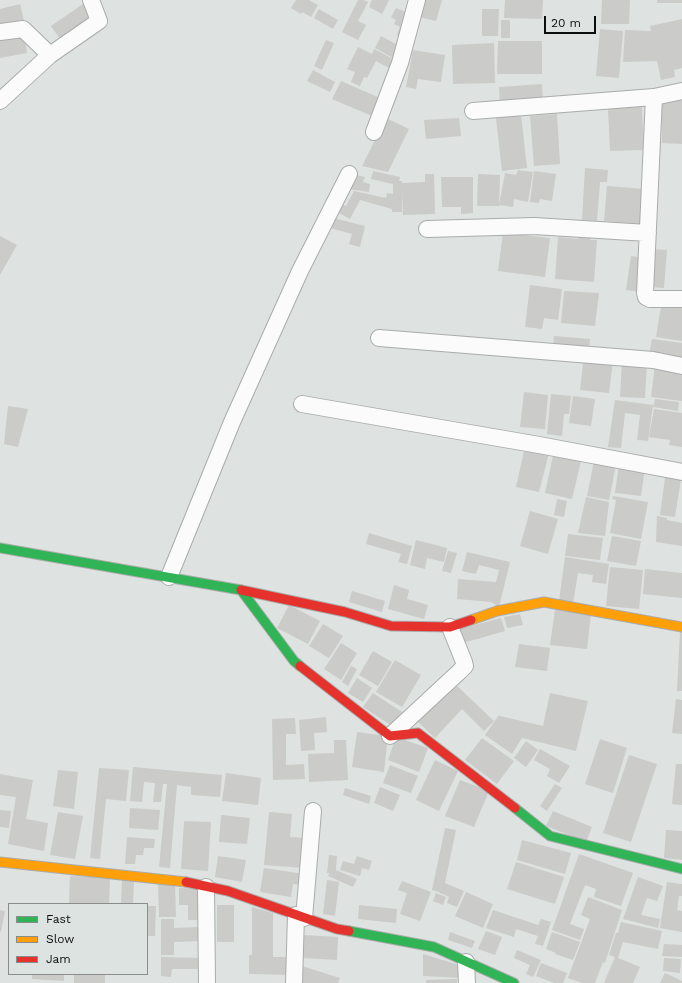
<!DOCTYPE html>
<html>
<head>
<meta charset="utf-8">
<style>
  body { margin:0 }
  #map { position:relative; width:682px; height:983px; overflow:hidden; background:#dee2e0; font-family:"Work Sans",sans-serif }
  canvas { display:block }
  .legend { position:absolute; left:8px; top:903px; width:140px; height:72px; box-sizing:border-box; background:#dde3e0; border:1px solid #898e8c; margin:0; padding:5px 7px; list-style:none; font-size:12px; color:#0c0e0d }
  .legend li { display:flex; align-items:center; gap:8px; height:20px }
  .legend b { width:20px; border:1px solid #898e8c }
  .scale { position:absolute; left:544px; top:16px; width:52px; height:18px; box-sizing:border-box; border:2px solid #0c0e0d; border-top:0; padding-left:5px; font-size:12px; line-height:14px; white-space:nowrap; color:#0c0e0d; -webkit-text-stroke:3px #dde3e0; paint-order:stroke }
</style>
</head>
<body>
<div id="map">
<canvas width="682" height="983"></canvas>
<ul class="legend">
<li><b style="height:5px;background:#30b455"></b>Fast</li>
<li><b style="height:5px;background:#ff9f0a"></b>Slow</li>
<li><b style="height:5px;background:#e5322d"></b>Jam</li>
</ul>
<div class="scale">20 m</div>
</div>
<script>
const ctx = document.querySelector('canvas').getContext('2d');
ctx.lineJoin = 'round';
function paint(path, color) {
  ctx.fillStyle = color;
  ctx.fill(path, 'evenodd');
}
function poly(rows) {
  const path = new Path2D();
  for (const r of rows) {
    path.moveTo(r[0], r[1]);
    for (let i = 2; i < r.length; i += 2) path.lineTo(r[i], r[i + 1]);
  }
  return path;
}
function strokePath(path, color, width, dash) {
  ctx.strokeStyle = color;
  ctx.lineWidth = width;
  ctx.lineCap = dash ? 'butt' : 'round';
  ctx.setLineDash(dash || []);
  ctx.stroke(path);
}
const building = poly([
  [296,0,309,0,318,5,311,17,302,12,301,14,291,8],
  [358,0,363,0,368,2,358,21,366,25,358,40,342,32],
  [372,0,389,0,382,14,369,7],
  [424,0,442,0,436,21,419,17],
  [505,0,543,0,542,19,504,18],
  [602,0,630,0,629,24,601,24],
  [657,0,682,0,682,3,657,3],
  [20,4,25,25,0,30,0,9],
  [83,4,92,17,60,39,51,26],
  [396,8,411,14,401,37,397,35,400,27,394,24,396,20,391,17],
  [319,9,338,20,333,29,314,18],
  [482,9,499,9,498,36,482,36],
  [682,19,682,68,674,70,675,77,661,80,657,61,623,62,625,30,651,31,650,26],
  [501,20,510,20,510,38,501,38],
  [600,29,623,31,619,78,596,76],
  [24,33,27,53,0,58,0,36],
  [381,36,401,47,395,59,375,48],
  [326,40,334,43,322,70,314,66],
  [498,41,542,41,542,74,497,74],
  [494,43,495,83,453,84,452,45],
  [358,47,372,54,374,49,395,60,391,69,376,61,367,78,364,77,360,86,351,82,355,72,347,69],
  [413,50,445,55,441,82,418,79,416,89,406,87],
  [313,70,335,82,330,92,307,81],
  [341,81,380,98,372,116,332,99],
  [542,84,543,105,500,108,499,87],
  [682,98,682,144,662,143,662,101],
  [642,107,644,150,610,151,608,108],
  [557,114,560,164,534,166,530,116],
  [521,115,527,168,502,171,496,118],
  [386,118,409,129,388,172,362,166],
  [459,118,461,136,426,139,424,120],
  [585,168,608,170,607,182,600,182,597,221,582,220],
  [518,170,533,172,528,202,514,199,513,207,499,205,505,173,516,175],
  [373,171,400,177,399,181,402,181,402,183,425,182,425,174,434,174,435,214,403,215,402,188,402,212,392,212,392,209,360,200,350,219,337,212,342,204,346,206,354,191,386,198,387,193,393,194,393,184,371,179],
  [534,171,556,174,552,201,540,199,539,203,530,202],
  [352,174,365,177,363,182,370,184,369,192,349,189],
  [478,174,500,175,499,206,477,206],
  [441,177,473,177,473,213,461,214,461,207,442,207],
  [607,186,645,189,642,224,604,221],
  [333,218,365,226,360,247,349,244,352,234,330,228],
  [503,233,550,238,545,277,498,271],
  [578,233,591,234,590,240,597,240,594,282,555,279,558,237,578,239],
  [0,236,17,245,0,275],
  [652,249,667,250,664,288,649,287],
  [631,256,645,258,640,292,626,290],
  [530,285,562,289,558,320,544,318,542,329,525,327],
  [564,291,599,293,595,326,561,323],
  [662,300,682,303,682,341,656,337],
  [554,336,590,339,589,350,553,347],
  [652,339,682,343,682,360,649,355],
  [584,356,613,360,609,393,580,390],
  [622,361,647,362,645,398,620,397],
  [655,365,682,368,682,401,651,397],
  [524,392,548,395,545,429,520,427],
  [551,394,571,396,569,414,564,414,562,436,547,434],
  [573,396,595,399,591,426,569,423],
  [655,399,679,402,678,411,653,407],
  [615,400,653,405,648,441,637,440,640,415,625,413,621,448,608,447],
  [8,406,28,409,18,447,4,444],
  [654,409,682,413,682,447,669,445,670,440,649,437],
  [525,447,549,453,539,492,516,487],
  [554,451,582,457,572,499,545,493],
  [594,461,616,465,609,500,587,496],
  [619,464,645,468,641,496,615,493],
  [666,471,682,473,675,517,660,515],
  [613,496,648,502,641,539,610,533,616,500,612,499],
  [586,497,609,502,605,536,578,533],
  [557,499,567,501,564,517,554,515],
  [530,511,558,519,548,554,520,546],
  [657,516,667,518,667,520,682,523,682,546,656,542],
  [369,533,412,546,407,564,398,562,401,554,366,544],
  [568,534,603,538,600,560,565,556],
  [612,536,641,541,636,566,607,561],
  [416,540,447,548,444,562,427,558,425,569,410,565],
  [448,551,457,553,451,573,442,571],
  [467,552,510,562,499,607,491,602,457,599,458,579,496,582,499,570,479,565,476,574,462,571],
  [565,557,609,564,606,584,592,582,593,575,578,573,573,603,559,601],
  [610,567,643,570,639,609,606,606],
  [645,569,682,573,682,598,643,594],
  [394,585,409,590,407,599,428,605,424,619,388,609],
  [352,591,385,601,382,612,349,602],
  [289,605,320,621,308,644,277,628],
  [555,610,591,614,587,649,550,645],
  [520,614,523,625,507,628,504,617],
  [501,618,505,631,463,643,460,629],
  [323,624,343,636,329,658,309,646],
  [680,631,682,631,682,691,677,691],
  [341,643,357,653,341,680,324,669],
  [519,644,550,648,547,671,515,667],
  [373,651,392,662,378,686,359,675],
  [395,660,421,675,402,707,376,692],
  [351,666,357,669,348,686,342,682],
  [357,678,372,688,363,702,348,693],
  [453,682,494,721,484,731,462,709,435,738,416,720],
  [373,693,402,712,392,726,363,707],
  [550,693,588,701,576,751,522,738,512,754,485,735,499,715,500,716,543,726],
  [676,699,682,700,682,734,672,733],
  [326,717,327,732,314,733,315,750,301,751,299,720],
  [295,718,296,734,286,734,286,765,304,764,305,779,273,780,272,719],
  [357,732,388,736,384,772,352,767],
  [396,737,428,748,419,772,388,760],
  [482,738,514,761,497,784,465,760],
  [600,739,627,748,613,793,585,784],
  [334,740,346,740,348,780,309,782,308,754,334,753],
  [526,741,538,750,526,767,514,758],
  [540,749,570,766,559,783,547,776,550,769,534,760],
  [629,755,657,764,631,842,603,833],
  [435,760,458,771,439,811,416,800],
  [676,764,682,764,682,805,672,804],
  [390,765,418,776,411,793,383,783],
  [133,767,222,775,220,797,191,795,191,787,177,785,170,868,159,867,167,784,163,784,161,802,153,802,155,783,144,782,142,802,130,801],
  [99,768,129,770,126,801,106,799,100,859,90,858],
  [58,770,78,772,74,809,53,806],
  [226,773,261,778,258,805,222,801],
  [0,774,33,780,26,819,48,823,44,851,8,844,16,797,0,795],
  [460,780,489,791,474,827,445,816],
  [555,784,562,788,547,811,540,806],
  [380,787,400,795,393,811,374,803],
  [345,788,371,796,369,804,343,795],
  [130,808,160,810,158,830,129,828],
  [0,810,11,811,9,828,0,827],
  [553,811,592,827,586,842,546,826],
  [58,812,83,816,75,859,50,855],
  [269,812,292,814,290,837,305,838,303,868,264,865],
  [221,815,250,818,247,844,219,842],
  [184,821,211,822,208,871,181,869],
  [445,828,456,830,445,883,464,891,457,907,447,903,449,897,438,892,439,892,432,890],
  [666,830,682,831,682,860,664,858],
  [127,837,155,839,154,848,144,848,143,855,136,855,135,864,125,864],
  [522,840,571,853,565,874,517,860],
  [579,854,633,873,621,906,594,897,596,889,585,885,570,924,584,929,580,940,552,930],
  [329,855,337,856,336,870,357,879,353,887,328,876,329,873,327,873],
  [218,856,246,860,242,882,215,877],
  [357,856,372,861,369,870,362,868,360,876,340,870,343,861,354,864],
  [516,862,564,877,555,904,507,889],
  [264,868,304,874,302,885,293,884,291,897,260,892],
  [70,876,110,878,109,904,69,904],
  [638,877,663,886,657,901,647,898,641,915,660,919,658,928,623,919],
  [122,880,134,880,133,904,121,904],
  [327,880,339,882,335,916,323,914],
  [402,881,431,892,420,921,400,914,407,893,398,890],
  [667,882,682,884,682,896,679,896,677,910,682,911,682,932,660,928],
  [175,883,176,917,159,917,158,884],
  [179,888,201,889,200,920,188,920,188,905,179,905],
  [466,892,493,904,483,928,455,916],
  [436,893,446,897,443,905,433,901],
  [588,897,622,910,605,963,603,962,595,983,582,983,568,978,590,919,581,915],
  [217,905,234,905,234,942,217,942],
  [359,905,397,909,396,923,358,919],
  [147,906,156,906,155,936,147,936],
  [252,907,273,913,273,957,291,957,291,975,249,974,249,955,252,955],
  [0,910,5,911,1,932,0,931],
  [493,910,538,925,541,919,551,922,543,946,535,944,538,936,516,929,514,937,486,928],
  [161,919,174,919,174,928,201,927,202,941,174,942,174,955,161,955],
  [621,922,662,931,658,949,623,942,618,958,640,967,633,983,604,983,615,957,609,955,616,933,618,933],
  [486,931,502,937,495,955,478,949],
  [450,932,475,941,472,948,448,940],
  [552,932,580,942,573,960,555,954,556,953,546,949],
  [304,935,338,937,337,960,303,958],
  [664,944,682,945,682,957,662,956],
  [517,950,541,960,533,977,526,974,530,965,514,958],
  [423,954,462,966,463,978,423,976],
  [161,957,201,958,201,969,172,969,171,977,161,976],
  [664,958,681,959,680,973,663,971],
  [541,963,567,973,563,983,554,983,536,976],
  [302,966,340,978,338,983,296,983],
  [665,973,682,981,682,983,660,983],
  [32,974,64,974,64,981,32,979],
  [74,974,105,974,105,983,74,983],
  [457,979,457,983,426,983,426,980]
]);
const street = poly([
  [0,32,23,29,50,55],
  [654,97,645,293,646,297,650,299,682,299],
  [0,101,50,55,99,21,91,0],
  [473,111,654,97,682,91],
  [374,132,400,63,417,0],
  [427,229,534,226,648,233],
  [379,338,653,360,682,366],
  [302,404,539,445,682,472],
  [169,577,232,422,300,271,349,174],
  [390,736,460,671,465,666,464,662,450,627],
  [206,887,207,983],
  [304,918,313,811],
  [466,962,467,983],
  [294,983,296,915]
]);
const fast = poly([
  [0,548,241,590,294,661,300,666],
  [515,808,550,836,682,869],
  [349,931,434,947,514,983]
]);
const slow = poly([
  [471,620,497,611,544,602,682,627],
  [0,862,186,882]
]);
const jam = poly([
  [241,590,345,612,391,626,450,627,471,620],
  [300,666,390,736,418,733,515,808],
  [186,882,228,891,337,929,349,931]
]);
paint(building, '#cbcbca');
strokePath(street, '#a9acab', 18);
strokePath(fast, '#a9acab', 11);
strokePath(slow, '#a9acab', 11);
strokePath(jam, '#a9acab', 11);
strokePath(street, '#fafbfa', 16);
strokePath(fast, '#30b455', 9);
strokePath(slow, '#ff9f0a', 9);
strokePath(jam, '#e5322d', 9);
</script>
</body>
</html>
